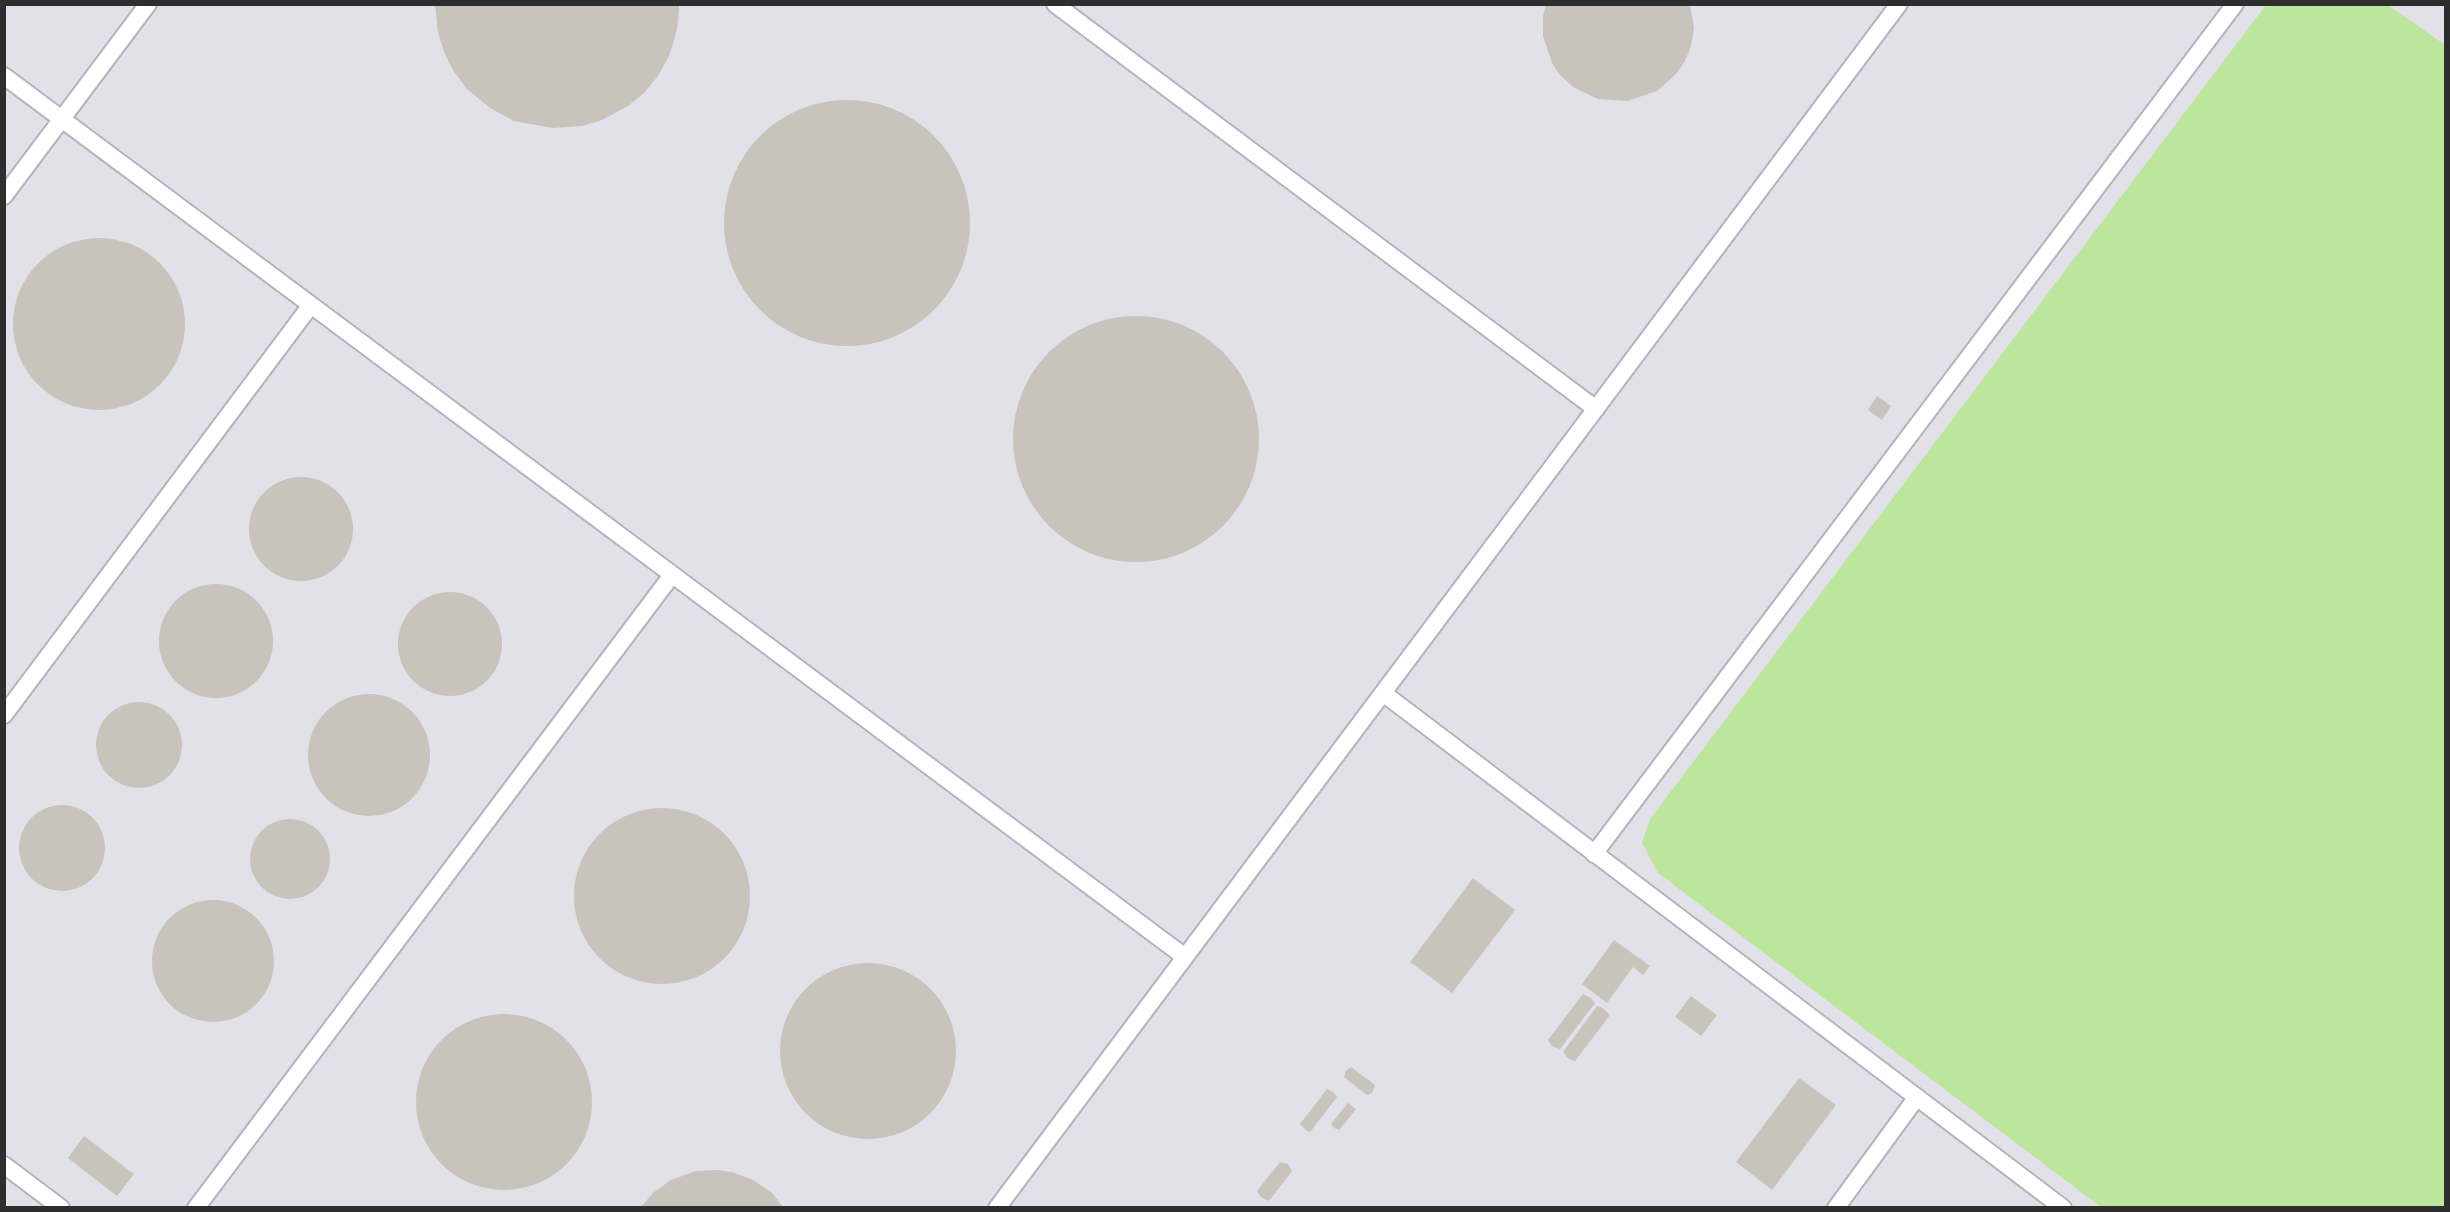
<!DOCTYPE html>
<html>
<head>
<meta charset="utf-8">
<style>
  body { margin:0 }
  #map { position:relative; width:2450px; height:1212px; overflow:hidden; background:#efe7e0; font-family:Mulish,sans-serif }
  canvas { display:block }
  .frame { position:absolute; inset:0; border:6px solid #2e2e2e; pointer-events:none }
</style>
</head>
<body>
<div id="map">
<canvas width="2450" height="1212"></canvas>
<div class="frame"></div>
</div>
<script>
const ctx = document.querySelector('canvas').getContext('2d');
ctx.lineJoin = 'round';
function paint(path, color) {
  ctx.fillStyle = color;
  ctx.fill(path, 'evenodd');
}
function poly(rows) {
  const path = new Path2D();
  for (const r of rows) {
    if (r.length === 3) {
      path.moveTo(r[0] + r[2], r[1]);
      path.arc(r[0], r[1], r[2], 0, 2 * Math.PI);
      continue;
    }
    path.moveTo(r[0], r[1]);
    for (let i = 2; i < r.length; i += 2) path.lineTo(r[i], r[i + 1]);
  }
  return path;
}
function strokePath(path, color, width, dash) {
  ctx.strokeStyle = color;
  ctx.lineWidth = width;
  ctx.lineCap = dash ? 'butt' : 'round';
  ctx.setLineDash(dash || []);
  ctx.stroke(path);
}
const industrial = poly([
  [5,5,2445,5,2445,1207,5,1207]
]);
const green = poly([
  [2266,5,2388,5,2445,45,2445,1207,2101,1207,1658,873,1642,843,1650,819]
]);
const building = poly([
  [435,4,679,4,679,10,677,30,669,56,658,76,644,93,628,106,602,120,582,126,553,128,514,121,490,108,467,89,453,70,444,52,438,33],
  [1546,4,1690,4,1694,28,1691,46,1685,61,1676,74,1657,91,1627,101,1598,99,1573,87,1559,74,1552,63,1543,36,1543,17],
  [847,223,123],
  [99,324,86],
  [1136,439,123],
  [1877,396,1891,406,1882,420,1868,410],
  [301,529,52],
  [216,641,57],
  [450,644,52],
  [369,755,61],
  [139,745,43],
  [62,848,43],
  [662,896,88],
  [290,859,40],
  [1473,878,1515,910,1452,993,1410,962],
  [213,961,61],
  [1614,940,1650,966,1643,975,1633,967,1607,1003,1582,984],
  [868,1051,88],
  [1583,994,1591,998,1595,1003,1560,1049,1552,1046,1548,1040],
  [1691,996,1717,1015,1701,1036,1675,1017],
  [1597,1006,1601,1007,1610,1015,1575,1061,1569,1059,1563,1052],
  [504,1102,88],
  [1351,1067,1375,1085,1372,1093,1367,1095,1344,1077,1346,1071],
  [1799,1078,1836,1105,1772,1190,1736,1162],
  [1327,1089,1333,1092,1337,1097,1310,1132,1307,1131,1300,1124],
  [1348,1103,1356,1109,1339,1130,1334,1128,1331,1124],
  [84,1136,134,1174,117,1196,68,1158],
  [1280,1162,1288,1164,1292,1171,1269,1201,1261,1197,1257,1191],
  [718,1170,732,1172,753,1180,772,1193,784,1208,640,1208,653,1193,671,1180,696,1171]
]);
const service = poly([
  [1055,4,1596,409],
  [4,76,1185,957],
  [4,196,148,4],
  [1383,693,2063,1208],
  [4,715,311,305],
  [1594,854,2235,4],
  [4,1165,61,1208],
  [196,1208,672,575],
  [997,1208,1899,4],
  [1836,1208,1917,1097]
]);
paint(industrial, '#e2e0e8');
paint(green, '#bbe69c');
paint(building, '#c8c3bb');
strokePath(service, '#b0b4be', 20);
strokePath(service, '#fff', 16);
</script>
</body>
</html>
